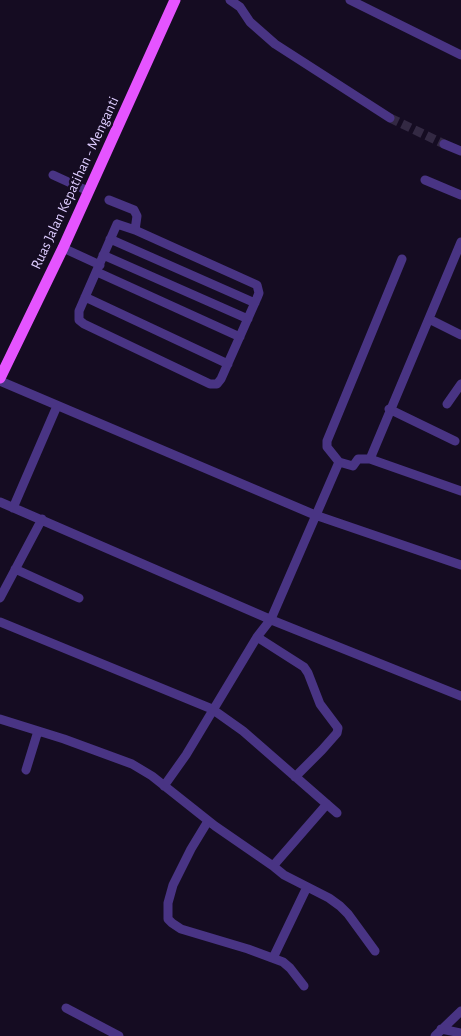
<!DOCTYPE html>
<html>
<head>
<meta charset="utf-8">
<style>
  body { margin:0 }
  canvas { display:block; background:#150c22 }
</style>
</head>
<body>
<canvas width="461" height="1036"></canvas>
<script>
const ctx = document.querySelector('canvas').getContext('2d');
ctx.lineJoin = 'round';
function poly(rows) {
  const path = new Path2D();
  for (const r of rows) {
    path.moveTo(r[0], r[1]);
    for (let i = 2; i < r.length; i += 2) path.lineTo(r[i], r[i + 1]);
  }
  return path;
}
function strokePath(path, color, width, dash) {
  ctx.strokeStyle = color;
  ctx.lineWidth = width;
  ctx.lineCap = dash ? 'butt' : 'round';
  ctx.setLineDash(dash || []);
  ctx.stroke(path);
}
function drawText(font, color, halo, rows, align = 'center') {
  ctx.font = font + ' "Alegreya Sans",sans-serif';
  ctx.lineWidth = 5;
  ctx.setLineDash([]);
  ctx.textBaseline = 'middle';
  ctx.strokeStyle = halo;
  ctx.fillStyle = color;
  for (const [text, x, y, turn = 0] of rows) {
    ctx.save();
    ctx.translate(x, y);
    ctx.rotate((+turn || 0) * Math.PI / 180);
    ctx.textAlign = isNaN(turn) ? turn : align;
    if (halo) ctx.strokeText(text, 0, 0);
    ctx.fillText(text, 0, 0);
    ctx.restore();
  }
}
const minorTunnel = poly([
  [390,118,444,144]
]);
const minor = poly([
  [230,0,240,7,250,22,275,44,390,118],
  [350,0,461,55],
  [444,144,461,151],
  [53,175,88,191],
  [425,180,461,195],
  [109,200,134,210,137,216,135,230],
  [117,224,135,230,257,285,259,293,257,298,221,379,217,384,210,384,84,324,79,320,79,311,117,224],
  [110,239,255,303],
  [63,248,100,265],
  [103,255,248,319],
  [402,259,327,441,327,447,339,462,353,466,358,459,370,459,461,491],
  [97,272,240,337],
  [85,297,228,364],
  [429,319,461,335],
  [0,381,315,515,461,565],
  [447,404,461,384],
  [389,409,455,441],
  [370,459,461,242],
  [0,502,274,621,461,696],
  [13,508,57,406],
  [15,569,79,598],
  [0,598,42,519],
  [0,622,212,709,243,731,337,813],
  [0,719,64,739,132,764,152,776,215,826,273,866,327,804],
  [26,770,38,731],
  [295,777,322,750,337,733,338,728,320,704,308,673,304,667,257,637,271,619,339,462],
  [164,786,186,755,257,637],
  [208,821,191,849,173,885,168,903,168,919,172,923,181,929,248,949,283,962,290,968,304,986],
  [273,866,284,875,329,898,340,906,348,914,375,951],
  [273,958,307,887],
  [66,1008,119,1036],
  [441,1029,461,1033],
  [435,1036,461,1011]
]);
const major = poly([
  [0,378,63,248,175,0]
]);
const streetNames = [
  ["Ruas Jalan Kepatihan - Menganti",75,183,-65]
];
strokePath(minorTunnel, '#332943', 9, [9, 4.5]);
strokePath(minor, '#493484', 9);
strokePath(major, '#e554ff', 11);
drawText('15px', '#decdff', '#150c22', streetNames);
</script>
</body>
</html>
